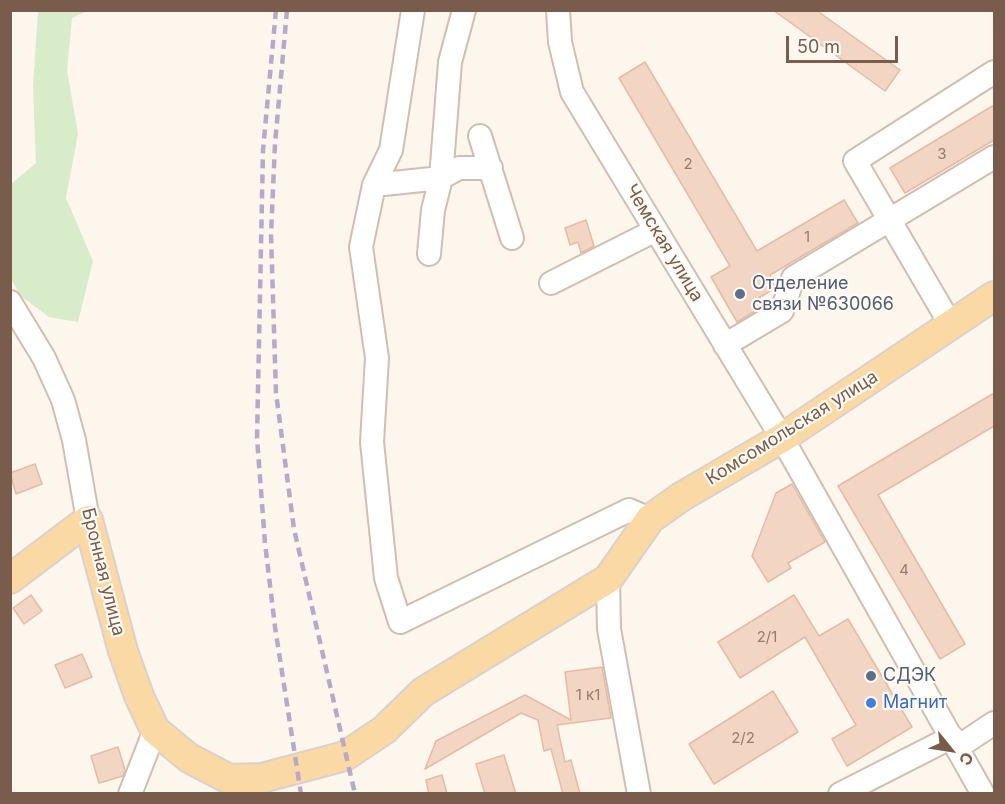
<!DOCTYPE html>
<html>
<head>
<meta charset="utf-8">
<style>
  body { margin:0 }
  #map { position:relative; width:1005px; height:804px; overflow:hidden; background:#fdf6ec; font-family:Inter,sans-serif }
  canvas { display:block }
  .frame { position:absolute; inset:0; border:12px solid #7a5c4d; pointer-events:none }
  .north { position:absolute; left:921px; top:720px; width:60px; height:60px; -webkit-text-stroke:4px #fffaf3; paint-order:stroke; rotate:120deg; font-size:16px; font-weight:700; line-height:24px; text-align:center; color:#7a5c4d }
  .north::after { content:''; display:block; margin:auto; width:21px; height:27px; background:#7a5c4d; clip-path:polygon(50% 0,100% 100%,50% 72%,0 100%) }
  .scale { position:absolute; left:786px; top:36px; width:112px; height:27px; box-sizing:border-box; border:3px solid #7a5c4d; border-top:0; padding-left:8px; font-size:18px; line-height:21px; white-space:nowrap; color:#7a5c4d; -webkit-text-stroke:4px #fffaf3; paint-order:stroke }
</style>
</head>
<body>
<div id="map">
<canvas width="1005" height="804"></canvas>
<div class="frame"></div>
<div class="north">С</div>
<div class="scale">50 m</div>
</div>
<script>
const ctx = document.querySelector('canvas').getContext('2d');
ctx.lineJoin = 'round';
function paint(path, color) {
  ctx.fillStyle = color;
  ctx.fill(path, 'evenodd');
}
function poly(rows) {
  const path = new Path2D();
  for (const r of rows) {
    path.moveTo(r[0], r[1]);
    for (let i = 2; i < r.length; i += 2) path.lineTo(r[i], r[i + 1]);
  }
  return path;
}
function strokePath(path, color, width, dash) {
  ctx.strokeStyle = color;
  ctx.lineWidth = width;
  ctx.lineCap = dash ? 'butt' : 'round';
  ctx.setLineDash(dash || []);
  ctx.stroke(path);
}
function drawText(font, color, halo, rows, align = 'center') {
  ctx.font = font + ' Inter,sans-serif';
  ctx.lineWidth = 4.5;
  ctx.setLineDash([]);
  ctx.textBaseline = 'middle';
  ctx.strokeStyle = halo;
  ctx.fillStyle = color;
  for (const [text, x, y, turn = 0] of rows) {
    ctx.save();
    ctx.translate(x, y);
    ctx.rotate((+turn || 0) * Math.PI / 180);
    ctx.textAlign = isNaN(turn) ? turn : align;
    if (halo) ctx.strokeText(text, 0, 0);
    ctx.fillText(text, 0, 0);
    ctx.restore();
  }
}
const green = poly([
  [38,11,87,11,72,18,67,70,78,134,66,198,93,261,78,322,49,317,21,296,11,279,11,184,36,163,33,86]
]);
const building = poly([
  [773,10,816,10,900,70,885,91,773,10],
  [645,62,757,251,844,200,858,223,770,275,775,288,757,299,762,307,737,322,711,277,730,266,619,78,645,62],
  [994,105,994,140,905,193,890,168,994,105],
  [586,220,594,246,581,253,578,242,570,245,565,228,586,220],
  [994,393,994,426,878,495,965,644,940,659,838,486,994,393],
  [35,464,42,484,16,494,10,473,35,464],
  [792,484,825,542,788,563,791,568,768,582,752,556,776,493,792,484],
  [31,595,42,611,24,624,13,608,31,595],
  [794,595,819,636,848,619,912,727,847,766,832,739,856,725,805,637,740,678,718,642,794,595],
  [82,654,92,677,65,688,55,665,82,654],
  [602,667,611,718,557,725,565,762,571,760,580,794,563,794,551,749,544,751,538,720,521,713,425,769,436,741,525,695,571,720,565,672,602,667],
  [773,691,798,732,714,784,689,744,773,691],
  [118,747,125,770,123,776,99,783,91,756,118,747],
  [504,755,516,794,485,794,476,764,504,755],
  [442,775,447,794,429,794,426,780,442,775]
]);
const minor = poly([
  [413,10,391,150,374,185,361,247,377,358,372,442,386,578,400,622,629,510,650,519],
  [558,10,560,42,572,92,782,438,983,794],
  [480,136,512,238],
  [374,185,441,178,459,168,491,168],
  [429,254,433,210,441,178,450,62,464,10],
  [551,283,656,230],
  [10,302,44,358,63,400,74,440,88,520],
  [952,327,855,161,994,72],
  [725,345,782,311,793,278,994,157],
  [608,579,609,629,639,794],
  [958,747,994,723],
  [130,794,155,730],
  [840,794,952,737]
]);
const major = poly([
  [10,579,88,520,123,651,139,696,155,730,189,758,229,779,262,778,345,756,384,730,423,692,608,579,650,519,681,497,782,438,994,296]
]);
const rail = poly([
  [276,10,263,150,257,438,265,543,275,627,301,794],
  [287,10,275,144,271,235,276,393,294,529,355,794]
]);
const markers = [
  [740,294,6,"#5c6f8a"],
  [871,676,6,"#5c6f8a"],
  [871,703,6,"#3f7fe0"]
];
const numberNames = [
  ["3",942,154],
  ["2",688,164],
  ["1",807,237],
  ["4",904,570],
  ["2/1",767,637],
  ["1 к1",588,695],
  ["2/2",743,738]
];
const streetNames = [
  ["Чемская улица",664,243,59],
  ["Комсомольская улица",792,428,-32],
  ["Бронная улица",103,572,76]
];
const serviceNames = [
  ["Отделение",752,284],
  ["связи №630066",752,305],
  ["СДЭК",883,676]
];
const shopNames = [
  ["Магнит",883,703]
];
paint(green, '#d8ecc9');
paint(building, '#f3d5c3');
strokePath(building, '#e6bba3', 1.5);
strokePath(minor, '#d1beb0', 26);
strokePath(major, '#dad1cd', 32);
strokePath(minor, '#fff', 22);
strokePath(major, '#fbd9a5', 28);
strokePath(rail, '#b9a8c9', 4.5, [9, 6]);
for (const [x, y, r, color] of markers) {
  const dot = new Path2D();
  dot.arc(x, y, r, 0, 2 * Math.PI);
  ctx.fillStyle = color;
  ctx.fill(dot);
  strokePath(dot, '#fffaf3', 2);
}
drawText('15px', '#987a6a', null, numberNames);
drawText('18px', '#7a5c4d', '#fffaf3', streetNames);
drawText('18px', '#4e5e75', '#fffaf3', serviceNames, 'left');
drawText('18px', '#366cbe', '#fffaf3', shopNames, 'left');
</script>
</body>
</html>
